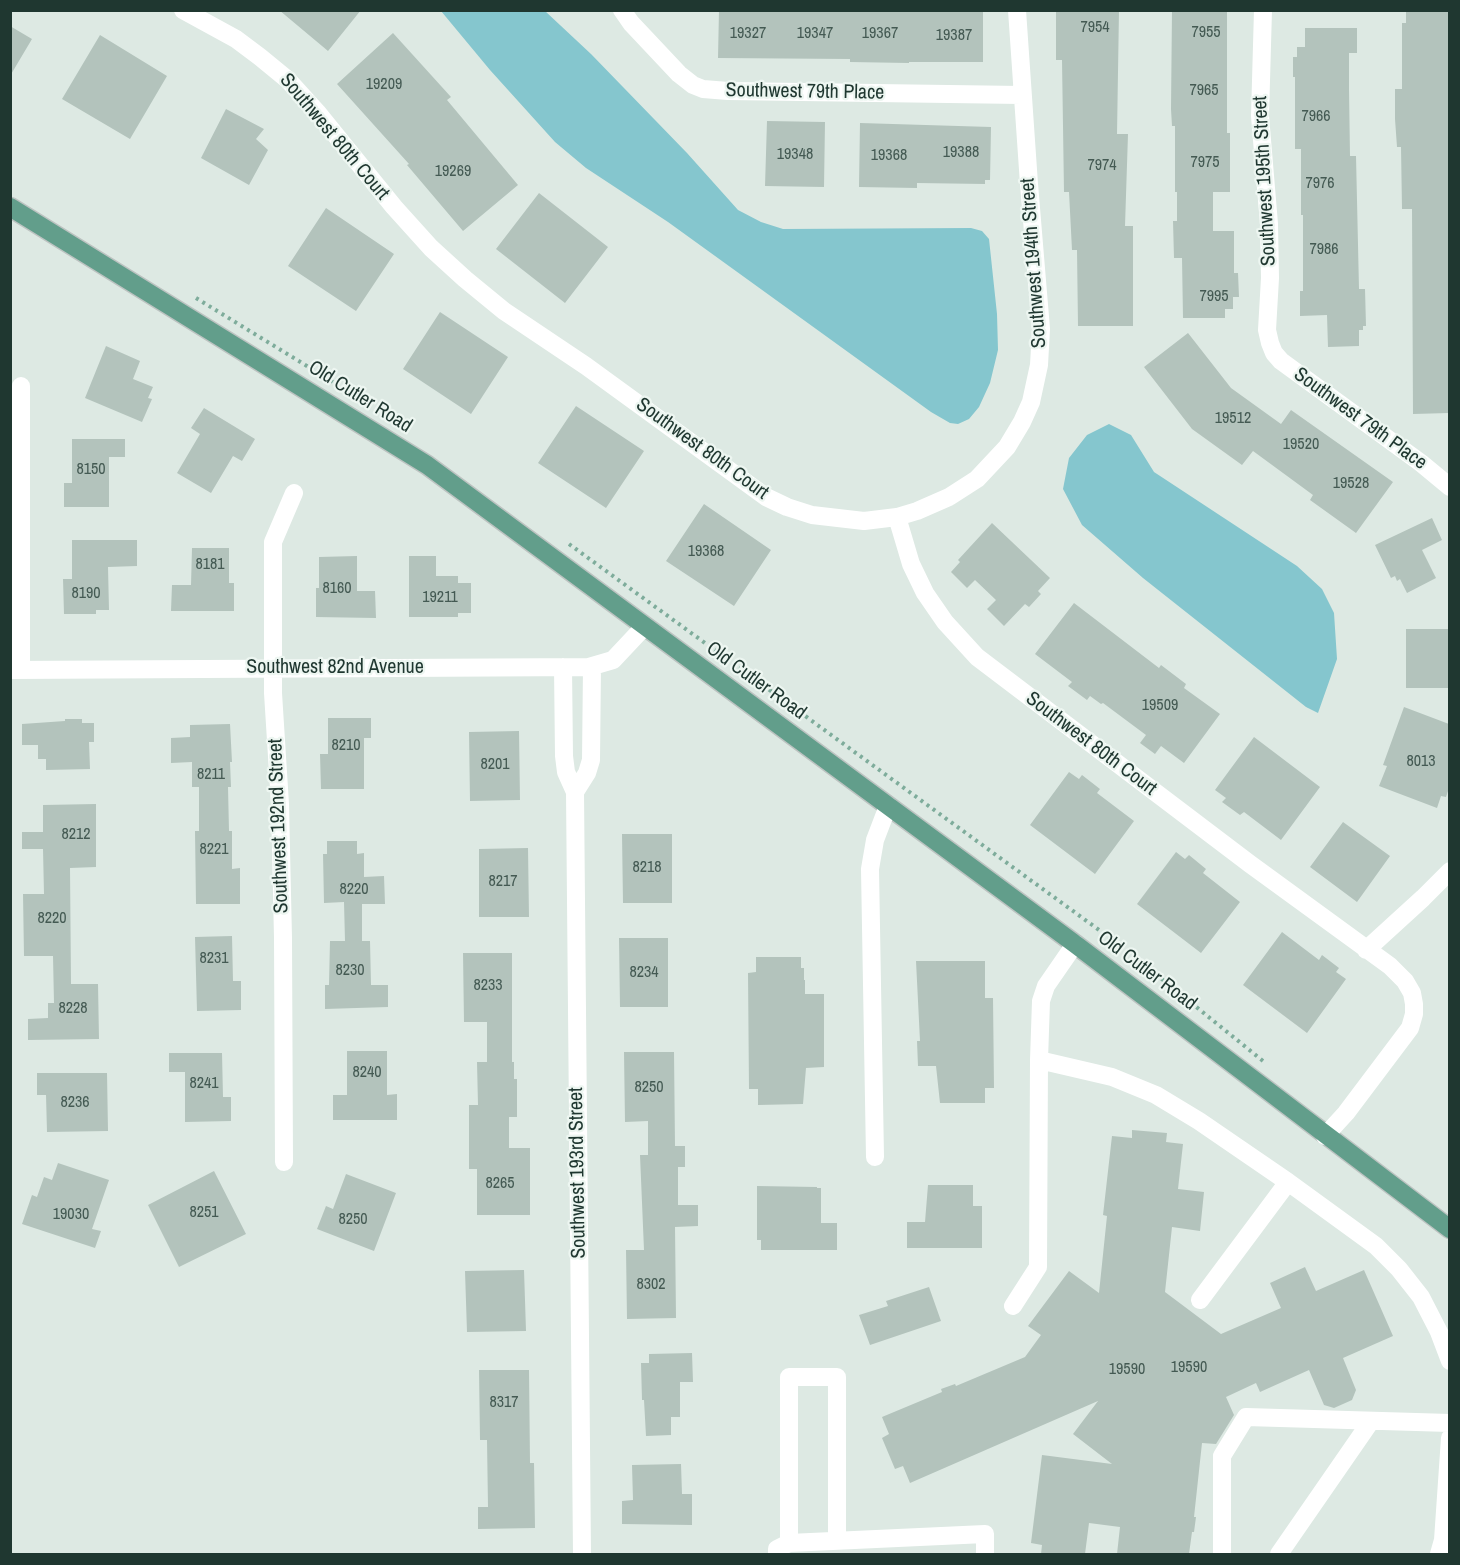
<!DOCTYPE html>
<html>
<head>
<meta charset="utf-8">
<style>
  body { margin:0 }
  #map { position:relative; width:1460px; height:1565px; overflow:hidden; background:#dde9e3; font-family:"Archivo Narrow",sans-serif }
  canvas { display:block }
  .frame { position:absolute; inset:0; border:12px solid #1f3730; pointer-events:none }
</style>
</head>
<body>
<div id="map">
<canvas width="1460" height="1565"></canvas>
<div class="frame"></div>
</div>
<script>
const ctx = document.querySelector('canvas').getContext('2d');
ctx.lineJoin = 'round';
function paint(path, color) {
  ctx.fillStyle = color;
  ctx.fill(path, 'evenodd');
}
function poly(rows) {
  const path = new Path2D();
  for (const r of rows) {
    path.moveTo(r[0], r[1]);
    for (let i = 2; i < r.length; i += 2) path.lineTo(r[i], r[i + 1]);
  }
  return path;
}
function strokePath(path, color, width, dash) {
  ctx.strokeStyle = color;
  ctx.lineWidth = width;
  ctx.lineCap = dash ? 'butt' : 'round';
  ctx.setLineDash(dash || []);
  ctx.stroke(path);
}
function drawText(font, color, halo, rows, align = 'center') {
  ctx.font = font + ' "Archivo Narrow",sans-serif';
  ctx.lineWidth = 4.5;
  ctx.setLineDash([]);
  ctx.textBaseline = 'middle';
  ctx.strokeStyle = halo;
  ctx.fillStyle = color;
  for (const [text, x, y, turn = 0] of rows) {
    ctx.save();
    ctx.translate(x, y);
    ctx.rotate((+turn || 0) * Math.PI / 180);
    ctx.textAlign = isNaN(turn) ? turn : align;
    if (halo) ctx.strokeText(text, 0, 0);
    ctx.fillText(text, 0, 0);
    ctx.restore();
  }
}
const water = poly([
  [441,11,545,11,591,54,687,153,738,210,761,222,783,229,971,228,982,231,989,239,997,314,998,350,990,383,979,407,969,419,958,424,950,423,931,412,668,222,586,168,555,142,490,70],
  [1109,424,1131,435,1154,472,1297,566,1322,589,1334,613,1337,659,1318,713,1306,707,1143,578,1082,525,1063,489,1069,458,1087,435]
]);
const building = poly([
  [279,10,361,10,328,51],
  [719,10,983,10,983,62,909,62,909,63,850,62,850,59,718,58],
  [1056,10,1119,10,1117,134,1128,134,1125,226,1133,226,1133,326,1078,326,1077,250,1072,250,1069,192,1064,192,1062,60,1056,60],
  [1172,10,1227,10,1227,133,1230,133,1230,192,1213,192,1213,231,1234,231,1234,273,1238,273,1239,297,1233,297,1233,309,1225,309,1225,318,1183,318,1182,258,1174,258,1173,221,1177,221,1177,192,1175,192,1175,126,1172,126,1171,109],
  [1406,10,1449,10,1449,413,1413,414,1412,209,1402,209,1401,147,1397,147,1395,119,1395,89,1402,89,1402,23,1406,23],
  [10,26,32,39,10,76],
  [1305,28,1357,28,1357,53,1349,53,1349,90,1350,156,1356,156,1359,289,1365,289,1366,326,1363,326,1363,330,1359,330,1359,346,1328,347,1327,315,1300,316,1300,291,1303,291,1303,215,1301,215,1301,149,1295,149,1295,77,1293,77,1293,57,1297,57,1297,47,1305,47],
  [393,33,451,97,447,100,518,185,463,231,407,165,409,164,337,84],
  [100,35,167,76,130,139,62,99],
  [226,109,264,129,256,139,268,150,249,185,201,158],
  [767,121,825,122,824,187,765,186],
  [860,123,991,127,990,180,985,180,985,184,917,183,917,188,859,187],
  [539,193,608,247,565,303,496,249],
  [326,208,394,254,356,311,288,266],
  [440,312,508,357,471,414,403,369],
  [1188,333,1231,388,1281,424,1291,410,1393,482,1356,533,1310,500,1313,495,1253,451,1242,465,1192,429,1144,367],
  [106,346,140,361,133,379,153,387,148,398,152,399,142,422,85,398],
  [576,406,644,451,606,508,538,463],
  [204,408,255,439,242,461,233,456,211,493,177,473,200,434,191,428],
  [72,439,125,439,125,457,109,457,109,507,64,507,64,483,72,483],
  [704,504,771,550,734,606,666,561],
  [1432,518,1442,540,1422,550,1436,578,1407,593,1400,579,1397,581,1395,576,1391,578,1375,545],
  [992,523,1050,578,1038,591,1041,594,1029,607,1025,604,1004,626,987,609,996,600,975,580,967,588,951,572,960,562,958,560],
  [72,540,137,540,137,566,108,567,109,610,96,610,96,614,64,614,63,579,72,579],
  [192,548,229,548,229,583,234,583,234,611,171,611,172,585,191,585],
  [357,556,357,591,375,591,376,618,316,617,316,588,319,588,319,557],
  [409,556,436,556,436,576,458,576,458,583,471,583,471,613,458,613,458,617,409,617],
  [1074,603,1159,668,1161,665,1186,684,1184,688,1220,714,1184,763,1161,746,1155,754,1140,743,1146,735,1103,703,1101,704,1090,696,1087,700,1068,686,1072,682,1035,654],
  [1406,629,1449,629,1449,688,1406,688],
  [1404,707,1449,724,1449,788,1446,797,1441,796,1437,808,1379,786,1387,766,1383,765],
  [328,718,371,718,371,738,364,738,364,789,321,789,320,754,328,754],
  [65,719,82,719,82,723,94,723,94,742,89,742,90,769,46,770,46,759,38,759,38,745,22,745,22,724,65,721],
  [230,724,232,762,230,762,231,787,228,787,229,831,232,831,232,869,240,868,240,904,196,904,195,831,199,831,199,787,192,787,192,762,171,763,171,738,190,737,190,725],
  [519,731,520,800,470,801,469,732],
  [1254,737,1320,787,1281,840,1244,812,1240,815,1222,802,1226,798,1215,790],
  [1069,772,1079,779,1082,775,1100,789,1097,793,1134,821,1095,874,1030,825],
  [96,804,96,867,70,868,71,984,98,984,99,1039,28,1040,28,1019,48,1018,48,1003,54,1003,53,956,24,956,23,894,44,894,43,849,22,849,22,832,43,832,43,805],
  [1343,822,1390,856,1357,902,1310,867],
  [622,834,672,834,672,903,623,903],
  [327,841,357,841,357,854,364,853,364,877,384,876,385,904,362,904,362,941,370,941,371,985,388,985,388,1007,325,1009,325,985,329,985,330,941,345,941,344,902,324,903,323,854,327,854],
  [528,848,529,917,479,917,479,849],
  [1176,852,1185,859,1189,855,1206,869,1203,873,1240,902,1201,953,1137,904],
  [1282,932,1319,960,1322,955,1339,968,1336,972,1346,979,1307,1033,1243,985],
  [232,936,233,981,241,981,241,1010,197,1011,195,937],
  [619,938,668,938,668,1007,620,1007],
  [463,953,512,953,512,1062,514,1062,514,1079,517,1079,517,1117,509,1117,509,1148,530,1148,530,1215,477,1215,477,1169,469,1169,469,1105,478,1105,477,1062,487,1062,487,1022,464,1022],
  [756,957,801,957,801,968,804,968,804,980,805,980,805,994,824,994,824,1067,806,1068,803,1104,758,1105,758,1089,749,1089,748,973,756,972],
  [916,961,985,961,985,998,993,998,994,1088,985,1088,985,1103,940,1103,936,1066,918,1066,917,1041,920,1041],
  [347,1051,387,1051,387,1095,397,1094,397,1120,333,1120,333,1095,347,1095],
  [624,1052,674,1052,675,1146,685,1146,685,1167,678,1167,678,1205,698,1205,698,1226,675,1227,676,1318,627,1319,626,1250,644,1250,640,1155,648,1155,648,1121,625,1122],
  [169,1053,222,1053,223,1097,231,1097,231,1121,185,1122,185,1072,169,1072],
  [37,1073,107,1073,108,1131,47,1132,46,1095,37,1095],
  [1132,1130,1167,1133,1166,1142,1183,1144,1178,1189,1204,1192,1200,1231,1172,1227,1165,1292,1221,1334,1281,1308,1270,1283,1305,1267,1316,1291,1364,1270,1393,1336,1343,1358,1356,1390,1352,1400,1334,1408,1324,1405,1309,1370,1260,1392,1256,1383,1226,1397,1234,1415,1216,1444,1202,1443,1194,1517,1196,1517,1194,1532,1192,1532,1189,1554,1117,1554,1120,1527,1089,1523,1085,1554,1041,1554,1042,1545,1031,1543,1042,1455,1112,1464,1073,1434,1098,1401,910,1483,903,1466,895,1469,882,1438,889,1434,882,1417,942,1392,941,1389,955,1384,956,1386,1025,1357,1041,1335,1028,1326,1069,1271,1099,1293,1107,1216,1103,1215,1112,1136,1132,1138],
  [58,1163,109,1180,92,1229,101,1231,95,1248,22,1224,32,1195,37,1197,44,1177,52,1180],
  [214,1171,246,1234,179,1267,148,1205],
  [346,1174,396,1193,374,1251,317,1229,326,1206,333,1209],
  [928,1185,973,1185,973,1206,982,1206,982,1248,907,1248,907,1222,925,1222],
  [757,1186,817,1187,817,1188,821,1188,821,1223,837,1223,837,1250,761,1250,761,1240,757,1240],
  [524,1270,526,1331,467,1332,465,1271],
  [929,1287,941,1321,870,1345,859,1315,888,1306,886,1301],
  [692,1353,693,1382,680,1382,680,1417,671,1417,671,1435,646,1436,644,1400,642,1400,641,1363,649,1363,649,1354],
  [479,1370,529,1370,530,1463,534,1463,535,1528,478,1529,478,1507,488,1507,487,1440,480,1440],
  [681,1464,682,1494,692,1494,692,1525,622,1524,622,1501,633,1500,632,1465]
]);
const path = poly([
  [196,298,333,382],
  [569,544,1121,946,1263,1061]
]);
const minor = poly([
  [183,10,236,39,260,57,288,80,317,112,394,207,431,248,465,279,504,311,586,366,766,497,787,507,812,515,864,521,897,517,917,511,949,497,977,479,1007,447,1022,422,1031,402,1039,365,1041,329,1029,184,1017,10],
  [622,10,631,23,679,74,693,85,703,89,728,91,1022,95],
  [1263,10,1260,116,1269,224,1270,278,1267,330,1270,343,1274,353,1281,361,1421,463,1450,487],
  [21,386,21,670],
  [897,517,911,564,925,593,945,622,977,657,1250,864,1390,966,1405,981,1412,993,1414,1004,1414,1014,1410,1028,1346,1113,1325,1136],
  [563,667,564,756,566,772,575,792,582,1554],
  [10,670,589,667,613,660,644,627],
  [575,792,587,773,591,760,592,667],
  [1075,944,1046,986,1041,1001,1039,1060,1112,1077,1156,1095,1199,1121,1288,1182,1376,1246,1399,1269,1421,1297,1439,1332,1450,1361],
  [1366,950,1423,898,1450,871],
  [875,1157,870,869,875,840,888,806],
  [284,1162,283,938,280,804,273,693,273,542,294,493],
  [1200,1300,1288,1182],
  [1013,1306,1038,1267,1039,1060],
  [789,1543,789,1377,837,1377,837,1541],
  [777,1554,777,1549,789,1543,985,1534,985,1554],
  [1222,1554,1222,1456,1246,1417,1450,1423],
  [1279,1554,1371,1421],
  [1439,1554,1443,1540,1450,1438]
]);
const major = poly([
  [10,207,427,465,1075,944,1450,1229]
]);
const numberNames = [
  ["7954",1095,28],
  ["7955",1206,33],
  ["19327",748,34],
  ["19347",815,34],
  ["19367",880,34],
  ["19387",954,36],
  ["19209",384,85],
  ["7965",1204,91],
  ["7966",1316,117],
  ["19388",961,153],
  ["19348",795,155],
  ["19368",889,156],
  ["7975",1205,163],
  ["7974",1102,166],
  ["19269",453,172],
  ["7976",1320,184],
  ["7986",1324,250],
  ["7995",1214,297],
  ["19512",1233,419],
  ["19520",1301,445],
  ["8150",91,470],
  ["19528",1351,484],
  ["19368",706,552],
  ["8181",210,565],
  ["8160",337,589],
  ["8190",86,594],
  ["19211",440,598],
  ["19509",1160,706],
  ["8210",346,746],
  ["8013",1421,762],
  ["8201",495,765],
  ["8211",211,775],
  ["8212",76,835],
  ["8221",214,850],
  ["8218",647,868],
  ["8217",503,882],
  ["8220",354,890],
  ["8220",52,919],
  ["8231",214,959],
  ["8230",350,971],
  ["8234",644,973],
  ["8233",488,986],
  ["8228",73,1009],
  ["8240",367,1073],
  ["8241",204,1084],
  ["8250",649,1088],
  ["8236",75,1103],
  ["8265",500,1184],
  ["8251",204,1213],
  ["19030",71,1215],
  ["8250",353,1220],
  ["8302",651,1285],
  ["19590",1189,1368],
  ["19590",1127,1370],
  ["8317",504,1403]
];
const streetNames = [
  ["Southwest 79th Place",805,92,1],
  ["Southwest 80th Court",334,137,50],
  ["Southwest 195th Street",1265,181,-93],
  ["Southwest 194th Street",1034,263,-94],
  ["Old Cutler Road",360,397,32],
  ["Southwest 79th Place",1360,419,36],
  ["Southwest 80th Court",702,449,36],
  ["Southwest 82nd Avenue",335,668],
  ["Old Cutler Road",756,681,36],
  ["Southwest 80th Court",1091,744,37],
  ["Southwest 192nd Street",279,826,-92],
  ["Old Cutler Road",1147,971,37],
  ["Southwest 193rd Street",578,1173,-91]
];
paint(water, '#85c6ce');
paint(building, '#b3c3bc');
strokePath(major, '#bcc3c1', 21);
strokePath(path, '#7eac9b', 4, [3, 4.5]);
strokePath(minor, '#fff', 18);
strokePath(major, '#629e8b', 18);
drawText('16px', '#445a53', null, numberNames);
drawText('20px', '#1f3730', '#edf6f1', streetNames);
</script>
</body>
</html>
